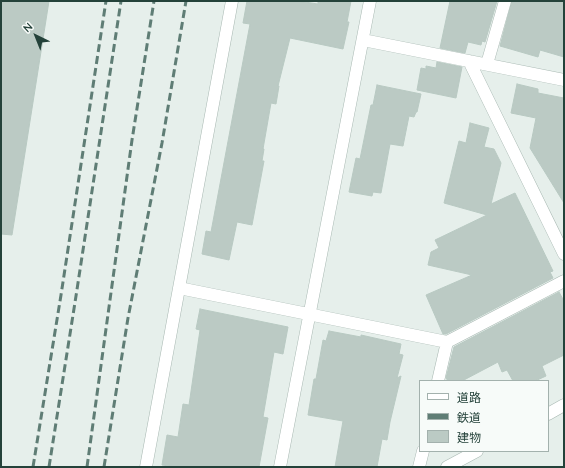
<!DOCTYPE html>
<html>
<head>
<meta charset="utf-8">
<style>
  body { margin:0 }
  #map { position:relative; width:565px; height:468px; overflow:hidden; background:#e6efeb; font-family:Quicksand,"Noto Sans JP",sans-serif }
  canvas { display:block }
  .frame { position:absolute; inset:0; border:2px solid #24423a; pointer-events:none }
  .legend { position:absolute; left:419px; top:380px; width:130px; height:72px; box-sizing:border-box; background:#f7fbf9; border:1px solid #a3b1ad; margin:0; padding:5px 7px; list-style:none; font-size:12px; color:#24423a }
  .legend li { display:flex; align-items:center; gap:8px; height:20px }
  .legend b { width:20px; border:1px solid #a3b1ad }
  .north { position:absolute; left:16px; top:16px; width:40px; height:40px; -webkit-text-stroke:3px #f7fbf9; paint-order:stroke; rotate:317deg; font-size:11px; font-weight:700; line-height:16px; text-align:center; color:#24423a }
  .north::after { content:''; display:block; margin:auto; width:14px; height:18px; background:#24423a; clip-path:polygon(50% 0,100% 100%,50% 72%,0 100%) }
</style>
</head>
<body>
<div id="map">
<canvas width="565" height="468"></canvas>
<div class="frame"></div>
<ul class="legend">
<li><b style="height:5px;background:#fff"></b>道路</li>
<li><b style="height:5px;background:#5f7d75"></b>鉄道</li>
<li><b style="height:11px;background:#bbcac4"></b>建物</li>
</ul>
<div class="north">N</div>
</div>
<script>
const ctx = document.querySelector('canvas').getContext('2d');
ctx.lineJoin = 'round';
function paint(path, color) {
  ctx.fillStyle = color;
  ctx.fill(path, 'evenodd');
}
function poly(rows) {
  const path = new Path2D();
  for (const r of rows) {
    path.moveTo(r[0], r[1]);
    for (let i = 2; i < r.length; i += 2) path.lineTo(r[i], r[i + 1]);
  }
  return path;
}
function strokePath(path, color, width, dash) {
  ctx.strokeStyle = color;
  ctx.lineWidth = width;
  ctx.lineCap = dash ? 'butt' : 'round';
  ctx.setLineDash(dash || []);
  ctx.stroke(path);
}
const building = poly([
  [1,1,49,1,12,235,1,234,1,1],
  [247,1,298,1,318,4,318,1,351,1,347,22,349,22,343,49,290,38,278,86,279,86,276,104,271,103,263,149,264,149,262,161,264,161,252,225,237,222,229,260,202,254,206,231,211,232,250,24,243,23,247,1],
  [450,1,497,1,485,42,482,41,481,45,468,42,465,53,440,48,450,1],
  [512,1,564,1,564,57,540,50,538,57,500,46,512,1],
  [437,62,462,67,456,98,417,90,421,68,426,69,426,66,436,68,437,62],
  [517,84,538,89,538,93,564,98,564,203,530,148,536,118,511,113,517,84],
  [377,85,421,94,417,112,416,112,414,117,409,116,403,146,390,144,381,193,373,192,372,196,349,192,356,158,360,159,371,105,373,105,377,85],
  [470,123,489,128,484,147,494,149,501,163,491,204,515,193,553,271,550,272,553,278,446,334,443,334,426,295,472,275,428,265,431,252,439,248,435,240,487,215,444,203,459,141,466,143,470,123],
  [559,292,564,301,564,355,542,366,546,376,535,381,513,381,507,370,502,372,498,362,462,381,448,381,446,378,454,347,559,292],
  [200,309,288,327,283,354,274,352,263,417,268,418,259,467,176,467,162,465,167,435,178,437,183,404,189,405,200,330,196,329,200,309],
  [329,331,361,337,361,335,401,344,399,354,403,355,397,378,401,376,390,422,387,440,382,439,377,467,335,467,343,421,308,415,314,379,316,379,323,340,326,341,329,331]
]);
const minor = poly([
  [363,40,564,80],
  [469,61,564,254],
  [487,64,505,1],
  [179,288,447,342,564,281],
  [438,381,447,342],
  [548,414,564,405],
  [146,467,232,1],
  [280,467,370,1],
  [419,467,423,451],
  [447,467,477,451]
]);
const rail = poly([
  [33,467,61,295,106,1],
  [49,467,76,296,121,1],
  [87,467,132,140,154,1],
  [104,467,128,318,162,143,186,1]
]);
paint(building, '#bbcac4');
strokePath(building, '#b8c9c2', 1);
strokePath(minor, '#a8b8b2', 13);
strokePath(minor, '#fff', 12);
strokePath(rail, '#5f7d75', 3, [8, 4]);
</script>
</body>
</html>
